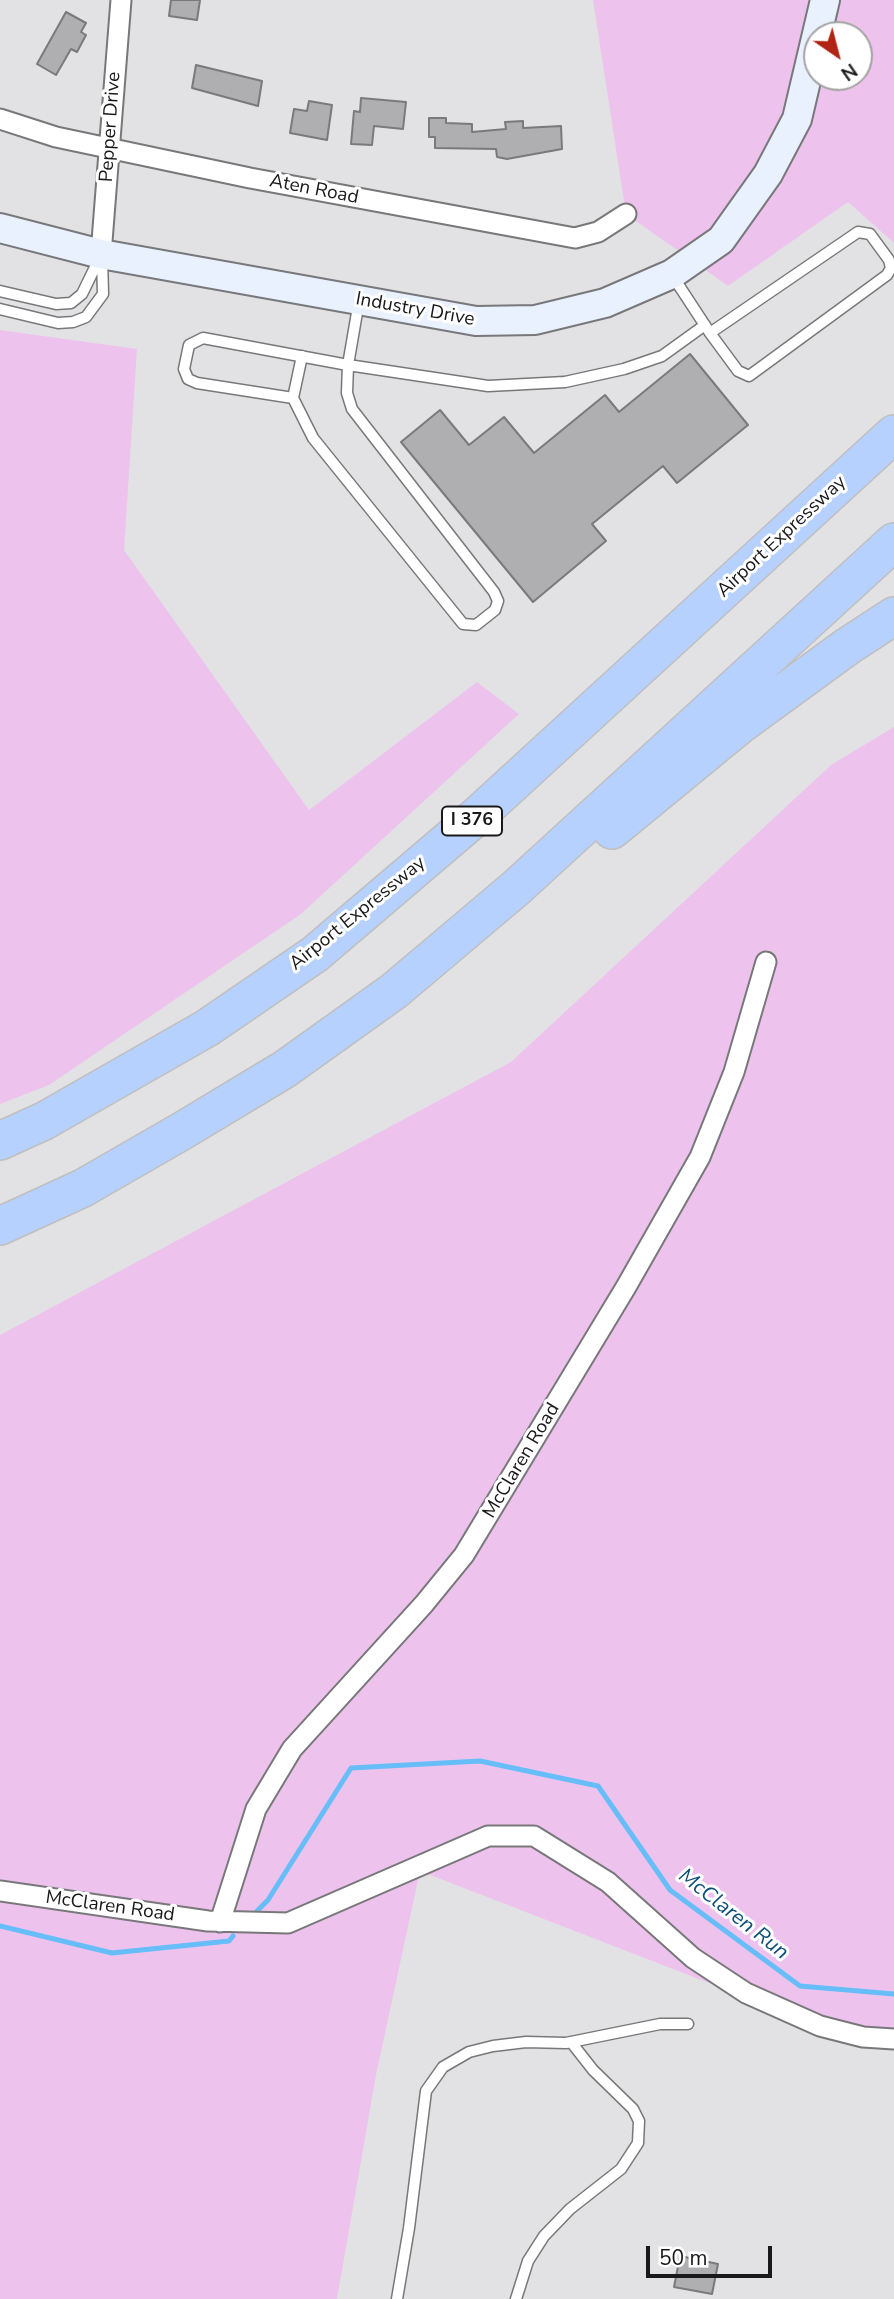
<!DOCTYPE html>
<html>
<head>
<meta charset="utf-8">
<style>
  body { margin:0 }
  #map { position:relative; width:894px; height:2299px; overflow:hidden; background:#e2e2e5; font-family:"Nunito Sans",sans-serif }
  canvas { display:block }
  .north { position:absolute; left:803px; top:21px; width:70px; height:70px; box-sizing:border-box; background:#fff; border:2px solid #a3a3a3; border-radius:50%; rotate:145deg; font-size:19px; font-weight:700; line-height:28px; text-align:center; color:#19191a }
  .north::after { content:''; display:block; margin:auto; width:24px; height:32px; background:#b12312; clip-path:polygon(50% 0,100% 100%,50% 72%,0 100%) }
  .scale { position:absolute; left:646px; top:2246px; width:126px; height:32px; box-sizing:border-box; border:4px solid #19191a; border-top:0; padding-left:9px; font-size:21px; line-height:24px; white-space:nowrap; color:#19191a; -webkit-text-stroke:5px #fff; paint-order:stroke }
</style>
</head>
<body>
<div id="map">
<canvas width="894" height="2299"></canvas>
<div class="north">N</div>
<div class="scale">50 m</div>
</div>
<script>
const ctx = document.querySelector('canvas').getContext('2d');
ctx.lineJoin = 'round';
function paint(path, color) {
  ctx.fillStyle = color;
  ctx.fill(path, 'evenodd');
}
function poly(rows) {
  const path = new Path2D();
  for (const r of rows) {
    path.moveTo(r[0], r[1]);
    for (let i = 2; i < r.length; i += 2) path.lineTo(r[i], r[i + 1]);
  }
  return path;
}
function strokePath(path, color, width, dash) {
  ctx.strokeStyle = color;
  ctx.lineWidth = width;
  ctx.lineCap = dash ? 'butt' : 'round';
  ctx.setLineDash(dash || []);
  ctx.stroke(path);
}
function drawText(font, color, halo, rows, align = 'center') {
  ctx.font = font + ' "Nunito Sans",sans-serif';
  ctx.lineWidth = 6;
  ctx.setLineDash([]);
  ctx.textBaseline = 'middle';
  ctx.strokeStyle = halo;
  ctx.fillStyle = color;
  for (const [text, x, y, turn = 0] of rows) {
    ctx.save();
    ctx.translate(x, y);
    ctx.rotate((+turn || 0) * Math.PI / 180);
    ctx.textAlign = isNaN(turn) ? turn : align;
    if (halo) ctx.strokeText(text, 0, 0);
    ctx.fillText(text, 0, 0);
    ctx.restore();
  }
}
const green = poly([
  [593,0,894,0,894,243,848,202,728,286,626,214],
  [817,35,859,35,859,77,817,77],
  [0,330,137,349,124,550,309,810,477,682,519,714,301,914,49,1085,0,1104],
  [894,727,894,2029,820,2026,420,1871,376,2075,337,2299,0,2299,0,1335,511,1062,831,765]
]);
const stream = poly([
  [257,1911,268,1900,351,1768,480,1761,598,1786,670,1890,800,1986,894,1994],
  [0,1926,112,1953,229,1941,233,1936]
]);
const building = poly([
  [171,0,200,0,197,20,169,16,171,0],
  [66,12,86,23,81,32,86,35,77,52,71,49,56,75,37,64,66,12],
  [196,65,262,81,258,106,192,88,196,65],
  [361,98,406,102,403,129,374,126,372,145,351,144,354,111,360,112,361,98],
  [309,101,332,105,327,140,290,133,294,109,307,111,309,101],
  [429,118,446,118,446,123,472,124,472,132,506,129,505,122,523,121,523,128,561,126,562,149,507,159,497,157,496,149,435,148,435,137,429,137,429,118],
  [690,354,748,425,677,483,663,466,592,524,606,541,533,602,401,442,440,410,469,445,504,417,534,453,605,395,619,412,690,354],
  [680,2256,718,2264,712,2294,674,2287,680,2256]
]);
const lane = poly([
  [672,275,710,333,738,371,749,376,887,275,891,268,889,260,870,234,858,232,710,333],
  [0,291,56,304,71,303,82,294,100,257],
  [0,309,58,323,73,322,86,317,103,294,102,258],
  [302,356,293,398,197,383,188,379,184,369,189,345,203,338,348,365,488,386,565,382,624,369,662,356,705,325],
  [293,398,313,438,463,624,476,625,495,610,498,601,494,592,352,409,347,393,348,365,359,301],
  [397,2299,409,2228,426,2091,443,2067,469,2052,493,2046,526,2042,566,2043,660,2024,688,2024],
  [516,2299,528,2261,544,2236,570,2209,621,2169,638,2143,639,2121,633,2109,593,2070,571,2042]
]);
const street = poly([
  [0,119,56,137,250,178,575,238,598,232,626,214],
  [101,254,121,0],
  [0,1891,208,1921,288,1923,488,1836,534,1836,608,1882,693,1958,746,1993,820,2026,863,2037,894,2039],
  [220,1922,256,1809,292,1749,424,1604,464,1555,626,1287,700,1157,734,1072,766,962]
]);
const secondary = poly([
  [0,228,101,254,476,321,535,320,605,303,672,274,721,240,768,174,797,119,825,0]
]);
const highway = poly([
  [612,830,741,724,848,646,894,616],
  [0,1141,44,1121,207,1028,315,954,477,816,894,434],
  [0,1226,83,1188,182,1131,285,1069,394,991,516,888,894,542]
]);
const shields = [
  [472,821,60]
];
const shieldNames = [
  ["I 376",472,821]
];
const streetNames = [
  ["Pepper Drive",111,127,-86],
  ["Aten Road",314,190,11],
  ["Industry Drive",415,310,10],
  ["Airport Expressway",782,537,-43],
  ["Airport Expressway",358,914,-39],
  ["McClaren Road",522,1461,-59],
  ["McClaren Road",110,1907,8]
];
const waterNames = [
  ["McClaren Run",733,1915,38]
];
paint(green, '#edc3ed');
strokePath(stream, '#67bdf8', 5);
paint(building, '#afaeb1');
strokePath(building, '#7a797c', 2);
strokePath(lane, '#78787b', 13);
strokePath(street, '#78787b', 23);
strokePath(secondary, '#78787b', 32);
strokePath(highway, '#bfbfbf', 40);
strokePath(lane, '#fff', 10);
strokePath(street, '#fff', 19);
strokePath(secondary, '#e9f1ff', 28);
strokePath(highway, '#b7d1fe', 37);
for (const [x, y, w] of shields) {
  const box = new Path2D();
  box.roundRect(x - w / 2, y - 14.5, w, 29, 5);
  ctx.fillStyle = '#fff';
  ctx.fill(box);
  strokePath(box, '#19191a', 2);
}
drawText('bold 18px', '#19191a', null, shieldNames);
drawText('19px', '#19191a', '#fff', streetNames);
drawText('italic 21px', '#0d5077', '#fff', waterNames);
</script>
</body>
</html>
